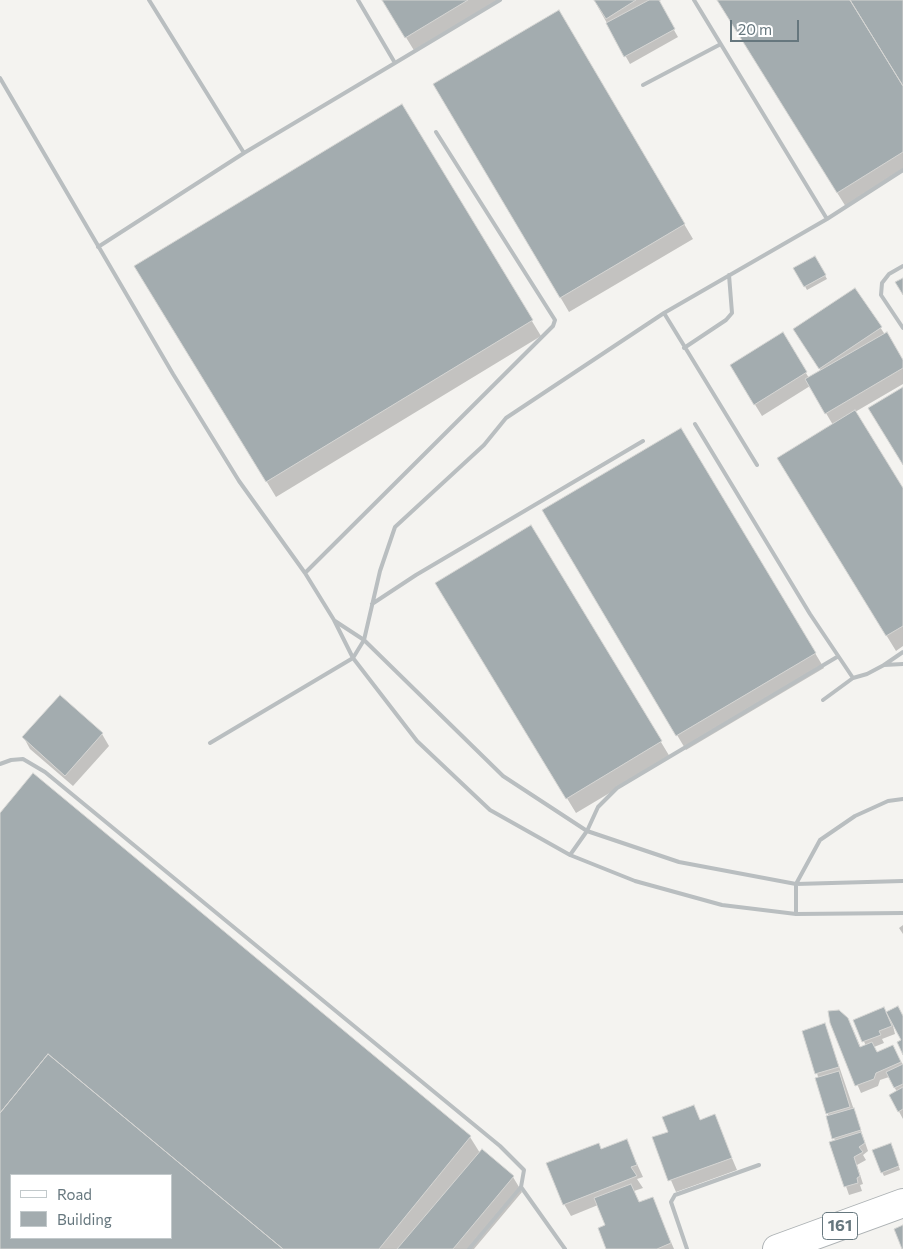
<!DOCTYPE html>
<html>
<head>
<meta charset="utf-8">
<style>
  body { margin:0 }
  #map { position:relative; width:903px; height:1249px; overflow:hidden; background:#f4f3f0; font-family:Commissioner,sans-serif }
  canvas { display:block }
  .legend { position:absolute; left:10px; top:1174px; width:162px; height:65px; box-sizing:border-box; background:#fff; border:1px solid #c2c9cb; margin:0; padding:6px 9px; list-style:none; font-size:15px; color:#66777e }
  .legend li { display:flex; align-items:center; gap:10px; height:25px }
  .legend b { width:25px; border:1px solid #c2c9cb }
  .scale { position:absolute; left:730px; top:20px; width:69px; height:22px; box-sizing:border-box; border:2px solid #66777e; border-top:0; padding-left:6px; font-size:15px; line-height:18px; white-space:nowrap; color:#66777e; -webkit-text-stroke:4px #fff; paint-order:stroke }
</style>
</head>
<body>
<div id="map">
<canvas width="903" height="1249"></canvas>
<ul class="legend">
<li><b style="height:6px;background:#fff"></b>Road</li>
<li><b style="height:14px;background:#a3acaf"></b>Building</li>
</ul>
<div class="scale">20 m</div>
</div>
<script>
const ctx = document.querySelector('canvas').getContext('2d');
ctx.lineJoin = 'round';
function paint(path, color) {
  ctx.fillStyle = color;
  ctx.fill(path, 'evenodd');
}
function poly(rows) {
  const path = new Path2D();
  for (const r of rows) {
    path.moveTo(r[0], r[1]);
    for (let i = 2; i < r.length; i += 2) path.lineTo(r[i], r[i + 1]);
  }
  return path;
}
function strokePath(path, color, width, dash) {
  ctx.strokeStyle = color;
  ctx.lineWidth = width;
  ctx.lineCap = dash ? 'butt' : 'round';
  ctx.setLineDash(dash || []);
  ctx.stroke(path);
}
function drawText(font, color, halo, rows, align = 'center') {
  ctx.font = font + ' Commissioner,sans-serif';
  ctx.lineWidth = 5;
  ctx.setLineDash([]);
  ctx.textBaseline = 'middle';
  ctx.strokeStyle = halo;
  ctx.fillStyle = color;
  for (const [text, x, y, turn = 0] of rows) {
    ctx.save();
    ctx.translate(x, y);
    ctx.rotate((+turn || 0) * Math.PI / 180);
    ctx.textAlign = isNaN(turn) ? turn : align;
    if (halo) ctx.strokeText(text, 0, 0);
    ctx.fillText(text, 0, 0);
    ctx.restore();
  }
}
const shadow = poly([
  [383,0,502,0,415,52],
  [594,0,661,0,658,2,678,37,630,64],
  [718,0,903,0,903,172,846,207],
  [558,12,693,239,569,312,435,84],
  [401,106,541,336,276,497,145,281],
  [815,257,827,279,807,290,795,268],
  [855,289,903,362,903,384,855,412,903,491,903,646,896,651,787,473,833,425,810,386,762,416,738,377,782,334,809,378,821,371,801,341],
  [543,511,815,653,824,668,686,750],
  [531,527,670,757,576,813,445,598],
  [102,734,109,746,73,786,30,749,24,738],
  [33,775,470,1137,480,1153,513,1177,522,1192,474,1249,0,1249,0,815],
  [11,1175,171,1175,171,1238,11,1238],
  [903,925,903,934,899,928],
  [898,1008,903,1017,903,1052,903,1040,892,1022,895,1034,882,1039,884,1043,874,1047,877,1053,897,1054,903,1065,903,1119,890,1095,897,1092,889,1077,880,1080,878,1086,861,1093,831,1023,852,1027,861,1048,866,1046,855,1021,886,1013],
  [825,1025,868,1151,863,1155,866,1160,857,1165,863,1184,860,1185,862,1191,849,1195,831,1143,835,1141,817,1073],
  [693,1107,701,1121,714,1116,737,1170,676,1192,653,1138,669,1132],
  [626,1140,643,1177,637,1179,643,1188,634,1191,640,1203,652,1198,674,1249,607,1249,607,1226,598,1205,571,1216,564,1204,601,1150],
  [893,1148,900,1170,884,1176,882,1172]
]);
const building = poly([
  [382,0,468,0,405,38,382,0],
  [594,0,636,0,606,19,594,0],
  [649,0,659,0,675,29,624,57,606,23,649,0],
  [717,0,850,0,903,86,903,152,837,193,717,0],
  [850,0,903,0,903,86,850,0],
  [559,10,685,224,560,298,433,84,559,10],
  [402,104,533,320,266,482,134,266,402,104],
  [815,256,826,275,804,287,793,268,815,256],
  [903,278,903,295,895,282,903,278],
  [855,288,882,327,819,369,793,329,855,288],
  [783,332,807,372,754,405,730,365,783,332],
  [887,332,903,360,903,368,825,414,805,379,887,332],
  [903,387,903,465,868,408,903,387],
  [855,410,903,488,903,626,886,636,777,458,855,410],
  [681,428,816,653,676,736,542,510,681,428],
  [531,525,662,741,566,799,435,583,531,525],
  [60,695,103,733,65,776,22,737,60,695],
  [33,773,471,1136,379,1249,283,1249,48,1054,0,1113,0,813,33,773],
  [898,1006,903,1016,903,1055,897,1042,901,1040,886,1012,898,1006],
  [884,1007,892,1026,879,1031,881,1035,862,1042,853,1020,884,1007],
  [839,1010,848,1018,860,1047,872,1042,877,1052,893,1045,901,1062,876,1073,874,1079,855,1086,830,1023,828,1011,839,1010],
  [825,1023,839,1067,815,1074,802,1031,825,1023],
  [48,1054,283,1249,0,1249,0,1113,48,1054],
  [11,1175,171,1175,171,1238,11,1238,11,1175],
  [903,1064,903,1084,894,1088,886,1072,903,1064],
  [839,1071,850,1107,826,1114,815,1078,839,1071],
  [903,1087,903,1109,898,1112,889,1095,903,1087],
  [694,1105,700,1120,715,1114,732,1158,668,1181,652,1137,668,1132,662,1117,694,1105],
  [854,1108,861,1130,832,1139,826,1116,854,1108],
  [861,1132,865,1143,859,1147,863,1152,854,1157,860,1176,857,1178,858,1183,844,1187,829,1142,861,1132],
  [627,1139,637,1165,631,1167,637,1176,563,1205,546,1163,599,1143,601,1149,627,1139],
  [891,1143,899,1166,881,1173,872,1150,891,1143],
  [482,1149,514,1176,453,1249,397,1249,482,1149],
  [631,1184,639,1202,653,1197,671,1243,657,1249,606,1249,598,1228,605,1225,594,1198,631,1184],
  [903,1225,903,1249,902,1249,894,1229,903,1225]
]);
const lane = poly([
  [149,0,244,153],
  [358,0,395,63,500,0],
  [694,0,827,219],
  [0,78,173,374,239,481,305,573,334,620,353,658,417,741,490,810,570,855,635,881,722,905,796,914,903,913],
  [643,85,719,45],
  [98,247,244,153,395,63],
  [903,266,889,274,882,283,881,295,903,328],
  [664,313,757,465],
  [684,348,726,320,732,313,729,275],
  [695,424,810,614,853,678,867,674,884,665,903,664],
  [305,573,553,326,555,320,436,132],
  [372,604,416,575,643,441],
  [335,621,364,640,503,776,587,831,679,862,796,884,903,881],
  [884,665,903,652],
  [823,700,853,678],
  [210,743,353,658,364,640,380,571,395,527,484,445,506,418,664,313,827,219,903,170],
  [0,764,11,760,23,759,45,772,500,1146,524,1170,521,1187,469,1249],
  [570,855,587,831,598,807,617,788,837,657],
  [796,914,796,884,820,840,855,816,888,801,903,799],
  [521,1187,565,1249],
  [687,1249,671,1202,675,1195,759,1165]
]);
const primary = poly([
  [777,1249,903,1203]
]);
const shields = [
  [840,1226,35]
];
const shieldNames = [
  ["161",840,1226]
];
paint(shadow, '#0003');
paint(building, '#a3acaf');
strokePath(building, '#d5d5d3', 1);
strokePath(primary, '#adb2b4', 30);
strokePath(lane, '#b9bec0', 4);
strokePath(primary, '#fff', 28);
for (const [x, y, w] of shields) {
  const box = new Path2D();
  box.roundRect(x - w / 2, y - 13.5, w, 27, 4);
  ctx.fillStyle = '#fff';
  ctx.fill(box);
  strokePath(box, '#66777e', 1);
}
drawText('bold 16px', '#66777e', null, shieldNames);
</script>
</body>
</html>
